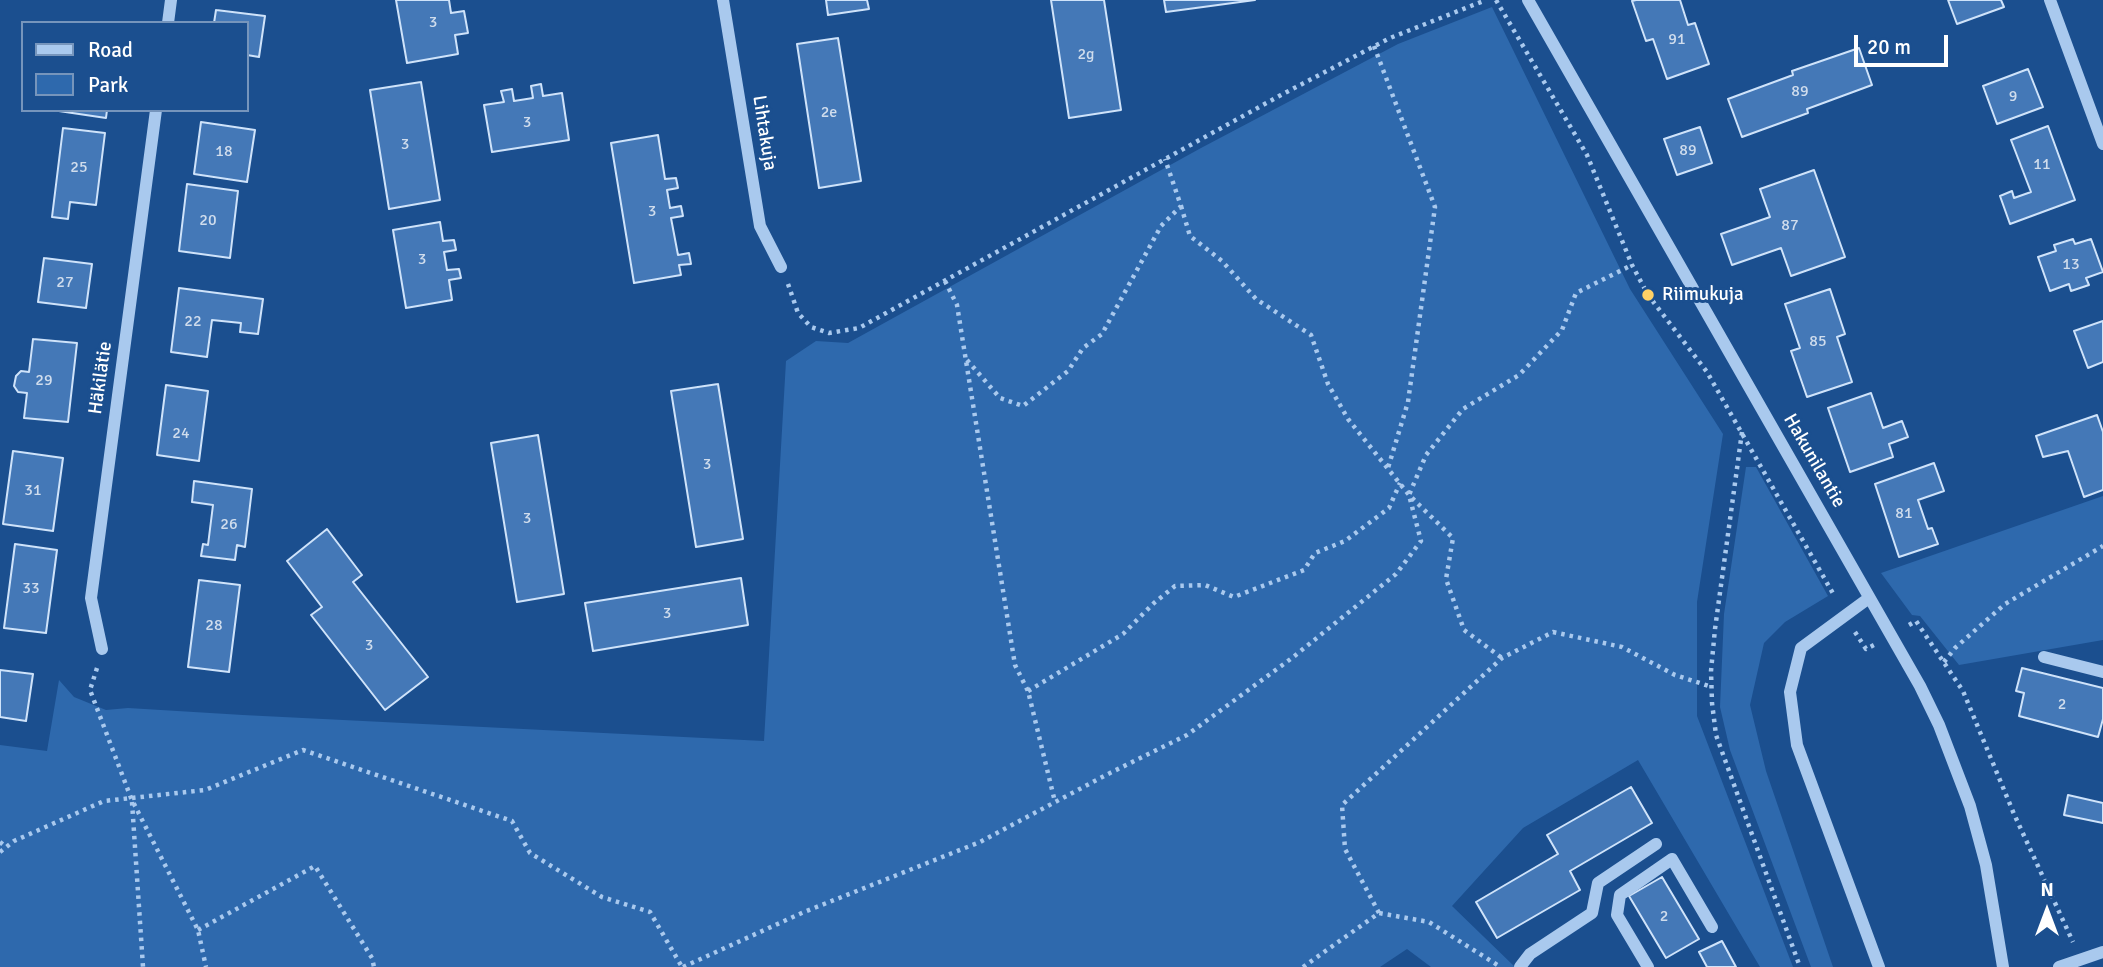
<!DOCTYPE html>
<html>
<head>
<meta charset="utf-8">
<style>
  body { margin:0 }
  #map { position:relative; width:2103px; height:967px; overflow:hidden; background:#1b4f8f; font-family:Signika,sans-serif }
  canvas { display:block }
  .legend { position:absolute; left:21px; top:21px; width:228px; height:91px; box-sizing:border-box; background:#1b4f8f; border:2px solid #7695bc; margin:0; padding:9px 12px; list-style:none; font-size:21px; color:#fff }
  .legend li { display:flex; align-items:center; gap:14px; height:35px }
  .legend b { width:35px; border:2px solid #7695bc }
  .north { position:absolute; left:2012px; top:876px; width:70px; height:70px; -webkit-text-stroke:5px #1b4f8f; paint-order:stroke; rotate:0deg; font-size:19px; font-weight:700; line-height:28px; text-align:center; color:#fff }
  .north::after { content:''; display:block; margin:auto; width:24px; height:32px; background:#fff; clip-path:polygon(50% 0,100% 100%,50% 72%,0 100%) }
  .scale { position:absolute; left:1854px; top:35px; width:94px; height:32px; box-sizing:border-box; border:4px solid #fff; border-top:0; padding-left:9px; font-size:21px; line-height:24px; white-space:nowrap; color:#fff; -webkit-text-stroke:5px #1b4f8f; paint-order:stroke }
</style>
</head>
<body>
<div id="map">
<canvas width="2103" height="967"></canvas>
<ul class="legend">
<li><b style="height:9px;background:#a9c9ee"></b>Road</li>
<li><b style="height:19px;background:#2e69ad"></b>Park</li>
</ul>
<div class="north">N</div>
<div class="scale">20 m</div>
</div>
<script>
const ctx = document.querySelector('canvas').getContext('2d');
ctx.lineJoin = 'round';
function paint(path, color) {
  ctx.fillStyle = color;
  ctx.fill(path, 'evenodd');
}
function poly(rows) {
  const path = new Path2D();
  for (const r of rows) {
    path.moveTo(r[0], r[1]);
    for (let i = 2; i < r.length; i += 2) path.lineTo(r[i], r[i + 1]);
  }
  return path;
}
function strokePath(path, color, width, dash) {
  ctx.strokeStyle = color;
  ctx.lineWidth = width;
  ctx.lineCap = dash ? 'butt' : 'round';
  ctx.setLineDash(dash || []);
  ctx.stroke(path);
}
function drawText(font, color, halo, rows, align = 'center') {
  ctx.font = font + ' Signika,sans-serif';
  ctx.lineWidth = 6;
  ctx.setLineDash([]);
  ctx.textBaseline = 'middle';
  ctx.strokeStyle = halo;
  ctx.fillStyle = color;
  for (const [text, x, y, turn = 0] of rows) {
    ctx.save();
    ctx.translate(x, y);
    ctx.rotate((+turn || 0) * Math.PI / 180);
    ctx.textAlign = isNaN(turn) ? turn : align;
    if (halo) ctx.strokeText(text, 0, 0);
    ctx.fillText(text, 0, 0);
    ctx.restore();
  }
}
const green = poly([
  [1492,7,1630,289,1723,434,1697,602,1697,716,1793,967,1760,967,1638,760,1523,828,1452,906,1515,967,1431,967,1407,949,1380,967,0,967,0,745,47,751,59,680,74,697,106,710,128,708,243,715,764,741,786,361,816,341,848,343,1201,148,1398,44],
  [1746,467,1756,467,1828,596,1785,622,1764,643,1750,705,1766,771,1833,967,1811,967,1730,750,1720,707,1724,614],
  [2103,496,2103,640,1959,665,1920,616,1912,615,1881,573]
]);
const building = poly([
  [396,0,449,0,451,13,464,11,468,33,455,35,458,54,407,63,396,0],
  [826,0,867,0,869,9,828,15,826,0],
  [1051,0,1104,0,1121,110,1069,118,1051,0],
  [1164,0,1255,0,1166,12,1164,0],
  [1636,0,1680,0,1688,25,1695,23,1709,64,1667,79,1653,39,1646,41,1632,1,1636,0],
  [1948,0,2001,0,2004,7,1957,24,1948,0],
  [216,10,265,16,259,57,247,55,247,23,214,23,216,10],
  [838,38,861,181,819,188,797,44,838,38],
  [1859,48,1872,85,1807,109,1808,113,1742,137,1728,99,1793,75,1792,71,1859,48],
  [2028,69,2043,107,1997,124,1983,86,2028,69],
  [421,82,440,200,389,209,370,90,421,82],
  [541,84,543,96,562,93,569,140,492,152,484,105,504,102,501,91,512,89,514,101,533,98,531,86,541,84],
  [52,110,107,110,106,118,52,110],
  [201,122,255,130,247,182,194,174,201,122],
  [2048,126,2075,200,2010,224,2000,196,2012,191,2014,198,2031,192,2011,140,2048,126],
  [1700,127,1712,163,1677,175,1664,139,1700,127],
  [63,128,105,133,96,205,70,202,68,219,52,217,63,128],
  [658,135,665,179,676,178,678,188,667,190,670,208,681,206,683,216,671,218,678,255,689,253,691,264,679,265,681,275,634,283,611,143,658,135],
  [1814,170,1845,257,1791,276,1781,248,1732,265,1721,234,1770,217,1760,189,1814,170],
  [187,184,238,191,230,258,179,251,187,184],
  [440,222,443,241,454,240,456,250,444,252,447,270,459,269,461,278,449,280,452,300,406,308,393,230,440,222],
  [2073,239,2075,244,2091,239,2103,272,2086,278,2089,285,2071,291,2069,284,2050,291,2038,257,2056,251,2054,245,2073,239],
  [44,258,92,264,86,308,38,302,44,258],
  [179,288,263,299,258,334,240,332,241,323,212,320,207,357,171,352,179,288],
  [1830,289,1845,334,1837,337,1852,382,1807,397,1791,351,1800,348,1785,304,1830,289],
  [2103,321,2103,362,2088,368,2074,331,2103,321],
  [33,339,77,343,68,422,24,418,27,393,18,392,14,386,16,376,21,371,29,372,33,339],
  [718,384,743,539,696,547,671,391,718,384],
  [166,385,208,391,199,461,157,455,166,385],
  [1871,393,1883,428,1902,421,1908,437,1889,444,1893,457,1850,472,1828,408,1871,393],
  [2097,415,2103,432,2103,490,2084,497,2068,451,2043,457,2036,436,2097,415],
  [538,435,564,594,517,602,491,443,538,435],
  [13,451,63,458,53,531,3,524,13,451],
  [1934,463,1944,491,1918,500,1928,529,1932,528,1938,544,1899,557,1875,484,1934,463],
  [194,481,252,489,245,547,237,545,235,560,201,556,203,544,208,545,213,505,192,502,194,481],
  [327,529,362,575,353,582,428,677,385,710,311,615,322,607,287,561,327,529],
  [15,544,57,550,46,633,4,628,15,544],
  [741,578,748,625,593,651,585,603,741,578],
  [199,580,240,585,229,672,188,667,199,580],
  [2022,668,2103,688,2103,719,2098,737,2019,716,2024,693,2016,691,2022,668],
  [0,670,33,674,26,721,0,717,0,670],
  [1631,787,1652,823,1570,871,1580,890,1497,938,1476,902,1558,854,1547,835,1631,787],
  [2068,795,2103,803,2103,823,2064,815,2068,795],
  [1662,877,1699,939,1666,958,1629,896,1662,877],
  [1722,941,1736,967,1707,967,1699,952,1722,941]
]);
const path = poly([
  [1496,0,1587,155,1632,265,1648,295,1707,372,1835,597],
  [1374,46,1435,207,1408,402,1388,468],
  [1181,206,1190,236,1222,261,1256,299,1311,335,1328,384,1348,419,1409,495,1453,538,1446,579,1464,630,1502,658],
  [945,281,957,305,1015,665,1028,691,1055,802],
  [788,284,798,313,811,327,829,333,859,328,1281,95,1390,38,1486,0],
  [967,360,1000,398,1023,406,1068,371,1083,348,1102,334,1161,226,1181,206,1165,159],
  [1742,432,1715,629,1711,671,1712,703,1716,735,1800,967],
  [1909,625,1916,621,1963,691,2014,814,2073,942],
  [1855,632,1866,649,1874,645],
  [1944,662,1955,648,2005,604,2103,546],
  [97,668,90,690,131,798,198,930,206,967],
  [1028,691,1123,634,1154,603,1175,586,1205,585,1234,597,1304,570,1315,553,1345,541,1389,508,1400,483],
  [132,802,143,967],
  [0,842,6,847],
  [0,852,14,841,104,801,205,790,303,750,512,821,530,853,602,897,650,912,682,967],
  [1379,913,1345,849,1342,805,1502,658,1553,632,1622,647,1675,675,1712,687],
  [198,930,315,866,372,958,374,967],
  [683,967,804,912,980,842,1106,775,1187,735,1292,658,1396,574,1421,541,1409,495,1426,455,1463,409,1519,375,1562,330,1576,293,1632,265],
  [1303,967,1379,913,1429,922,1499,966]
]);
const minor = poly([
  [723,0,760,226,781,267],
  [1528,0,1920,686,1939,725,1970,806,1986,865,2003,967],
  [2050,0,2103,144],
  [168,23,171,0],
  [1869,598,1801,648,1790,692,1797,745,1879,967],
  [102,649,91,598,156,110],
  [2044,657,2103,672],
  [1520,967,1530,954,1592,913,1598,883,1656,844],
  [1648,967,1617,915,1620,895,1672,859,1712,927],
  [2059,967,2103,952]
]);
const markers = [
  [1648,295,7,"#ffd166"]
];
const numberNames = [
  ["3",433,23],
  ["91",1677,40],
  ["2g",1086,55],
  ["89",1800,92],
  ["9",2013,97],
  ["2e",829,113],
  ["3",527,123],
  ["3",405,145],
  ["89",1688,151],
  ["18",224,152],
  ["11",2042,165],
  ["25",79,168],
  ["3",652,212],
  ["20",208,221],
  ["87",1790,226],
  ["3",422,260],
  ["13",2071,265],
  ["27",65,283],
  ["22",193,322],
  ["85",1818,342],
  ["29",44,381],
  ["24",181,434],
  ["3",707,465],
  ["31",33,491],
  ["81",1904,514],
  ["3",527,519],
  ["26",229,525],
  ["33",31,589],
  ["3",667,614],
  ["28",214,626],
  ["3",369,646],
  ["2",2062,705],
  ["2",1664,917]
];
const streetNames = [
  ["Lihtakuja",764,133,81],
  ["Häkilätie",101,378,-82],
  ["Hakunilantie",1814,461,60]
];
const poiNames = [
  ["Riimukuja",1662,295]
];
paint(green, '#2e69ad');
paint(building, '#4478b7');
strokePath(building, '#cfe3fa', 2);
strokePath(path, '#a9c9ee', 4.5, [3.5, 5]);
strokePath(minor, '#a9c9ee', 12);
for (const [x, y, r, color] of markers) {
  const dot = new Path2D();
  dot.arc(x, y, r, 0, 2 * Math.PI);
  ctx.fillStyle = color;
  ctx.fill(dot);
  strokePath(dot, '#1b4f8f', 2.5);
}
drawText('16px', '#d0dded', null, numberNames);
drawText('19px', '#fff', '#1b4f8f', streetNames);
drawText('19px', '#fff', '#1b4f8f', poiNames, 'left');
</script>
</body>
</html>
